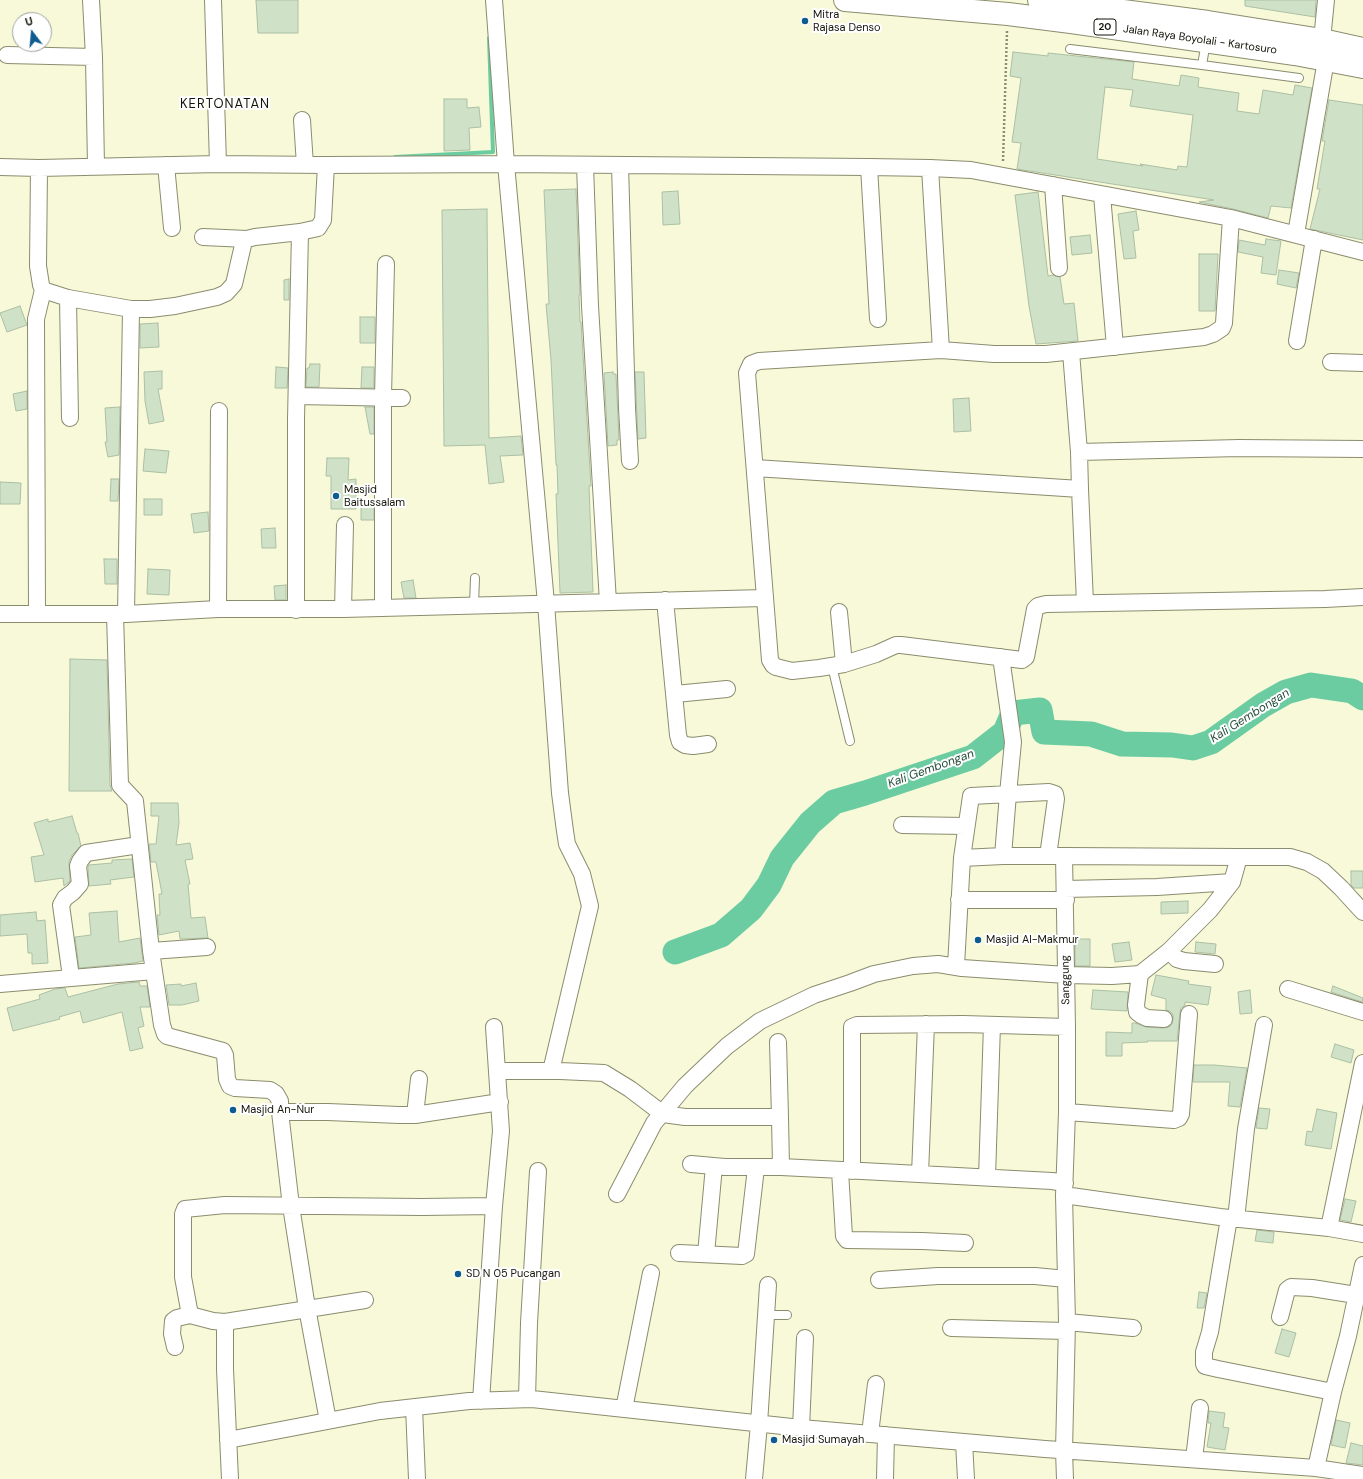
<!DOCTYPE html>
<html>
<head>
<meta charset="utf-8">
<style>
  body { margin:0 }
  #map { position:relative; width:1363px; height:1479px; overflow:hidden; background:#f7f9d9; font-family:"DM Sans",sans-serif }
  canvas { display:block }
  .north { position:absolute; left:12px; top:12px; width:40px; height:40px; box-sizing:border-box; background:#fff; border:1px solid #a1a19d; border-radius:50%; rotate:344deg; font-size:11px; font-weight:700; line-height:16px; text-align:center; color:#15150a }
  .north::after { content:''; display:block; margin:auto; width:14px; height:18px; background:#0e5c8f; clip-path:polygon(50% 0,100% 100%,50% 72%,0 100%) }
</style>
</head>
<body>
<div id="map">
<canvas width="1363" height="1479"></canvas>
<div class="north">U</div>
</div>
<script>
const ctx = document.querySelector('canvas').getContext('2d');
ctx.lineJoin = 'round';
function poly(rows) {
  const path = new Path2D();
  for (const r of rows) {
    path.moveTo(r[0], r[1]);
    for (let i = 2; i < r.length; i += 2) path.lineTo(r[i], r[i + 1]);
  }
  return path;
}
function strokePath(path, color, width, dash) {
  ctx.strokeStyle = color;
  ctx.lineWidth = width;
  ctx.lineCap = dash ? 'butt' : 'round';
  ctx.setLineDash(dash || []);
  ctx.stroke(path);
}
function paint(path, color) {
  ctx.fillStyle = color;
  ctx.fill(path, 'evenodd');
}
function drawText(font, color, halo, rows, align = 'center') {
  ctx.font = font + ' "DM Sans",sans-serif';
  ctx.lineWidth = 4;
  ctx.setLineDash([]);
  ctx.textBaseline = 'middle';
  ctx.strokeStyle = halo;
  ctx.fillStyle = color;
  for (const [text, x, y, turn = 0] of rows) {
    ctx.save();
    ctx.translate(x, y);
    ctx.rotate((+turn || 0) * Math.PI / 180);
    ctx.textAlign = isNaN(turn) ? turn : align;
    if (halo) ctx.strokeText(text, 0, 0);
    ctx.fillText(text, 0, 0);
    ctx.restore();
  }
}
const stream = poly([
  [395,157,493,152,489,38]
]);
const river = poly([
  [675,952,721,935,751,909,769,885,782,858,810,823,834,802,865,793,973,757,1005,732,1013,713,1040,710,1044,732,1091,734,1122,744,1172,745,1193,748,1211,742,1263,705,1286,692,1311,685,1352,691,1363,698]
]);
const building = poly([
  [256,0,298,0,298,33,258,33,256,0],
  [1245,0,1316,0,1315,17,1245,6,1245,0],
  [1013,52,1048,56,1048,53,1134,62,1132,79,1179,86,1181,75,1199,78,1198,87,1239,93,1237,111,1259,114,1263,90,1293,95,1295,85,1312,88,1291,208,1271,206,1268,218,1233,209,1199,202,1214,200,1017,169,1021,143,1012,142,1021,78,1010,76,1013,52],
  [1105,87,1133,90,1130,106,1193,115,1187,167,1178,166,1177,170,1140,164,1143,166,1097,159,1105,87],
  [444,99,467,99,467,108,479,107,481,127,469,128,470,150,444,151,444,99],
  [1329,100,1363,105,1363,240,1310,229,1320,189,1317,189,1325,141,1322,141,1329,100],
  [576,189,580,295,579,295,580,322,581,322,591,486,589,486,593,592,560,593,556,494,558,494,557,465,556,465,551,360,546,304,549,304,544,190,576,189],
  [678,191,680,224,663,225,662,192,678,191],
  [1038,192,1048,276,1053,275,1060,277,1064,304,1074,303,1078,341,1036,344,1029,306,1015,195,1038,192],
  [487,209,489,438,521,436,523,455,500,456,504,482,489,484,485,445,444,446,442,210,487,209],
  [1136,211,1139,230,1133,231,1136,258,1124,259,1118,214,1136,211],
  [1090,235,1092,253,1072,255,1070,237,1090,235],
  [1266,239,1281,241,1276,275,1261,273,1263,257,1238,252,1239,240,1265,245,1266,239],
  [1199,254,1218,254,1215,311,1199,311,1199,254],
  [1279,270,1299,273,1296,288,1277,284,1279,270],
  [289,279,289,300,284,300,284,280,289,279],
  [20,306,27,325,7,332,0,313,20,306],
  [360,317,375,317,375,343,360,343,360,317],
  [158,323,159,347,140,348,140,324,158,323],
  [310,364,320,364,319,387,306,387,307,368,309,368,310,364],
  [276,367,288,368,287,388,275,388,276,367],
  [362,367,374,367,374,388,361,388,362,367],
  [162,371,162,389,158,389,164,421,149,424,145,401,144,372,162,371],
  [613,372,613,374,616,374,619,440,617,440,617,445,608,446,604,373,613,372],
  [635,372,644,372,646,438,638,439,635,372],
  [27,391,27,409,16,411,13,394,27,391],
  [969,398,971,431,954,432,953,399,969,398],
  [120,407,119,455,108,457,105,442,107,442,105,408,120,407],
  [365,407,374,407,374,434,370,434,365,407],
  [145,449,169,451,166,473,143,471,145,449],
  [327,458,349,458,348,480,356,479,356,509,331,509,331,476,326,476,327,458],
  [111,479,119,479,118,501,110,501,111,479],
  [0,482,21,483,20,504,0,504,0,482],
  [144,499,162,499,162,515,144,515,144,499],
  [374,505,374,520,361,520,361,506,374,505],
  [208,512,209,531,194,533,191,514,208,512],
  [275,528,276,548,262,548,261,529,275,528],
  [104,559,117,559,117,584,105,584,104,559],
  [148,569,170,570,169,595,147,594,148,569],
  [413,580,416,598,404,598,401,582,413,580],
  [286,585,286,600,275,600,274,586,286,585],
  [70,659,107,660,110,785,112,791,69,791,70,659],
  [151,803,178,803,179,823,176,845,190,843,193,859,185,860,190,884,188,884,191,918,205,917,208,938,180,939,179,931,159,935,157,915,160,915,159,894,162,894,156,862,151,862,149,844,156,844,159,816,151,816,151,803],
  [72,816,77,833,78,833,81,846,72,855,69,862,70,881,64,886,63,878,35,882,31,857,44,855,34,823,48,819,48,822,72,816],
  [132,859,134,877,110,880,111,884,89,886,88,867,89,865,112,863,112,860,132,859],
  [1351,871,1363,871,1363,888,1354,888,1351,885,1351,871],
  [1188,901,1188,913,1161,914,1161,902,1188,901],
  [117,911,119,942,140,938,143,961,134,963,79,968,75,937,91,935,89,913,117,911],
  [36,912,37,921,45,920,48,963,32,964,32,953,28,953,27,934,0,936,0,915,36,912],
  [1075,939,1090,939,1090,966,1075,966,1075,939],
  [1129,942,1132,960,1115,962,1112,944,1129,942],
  [1196,942,1216,944,1215,954,1195,952,1196,942],
  [1156,975,1189,981,1188,984,1211,987,1208,1005,1185,1002,1185,1005,1181,1008,1180,1013,1177,1041,1147,1041,1148,1042,1122,1043,1122,1056,1106,1056,1106,1032,1132,1033,1132,1023,1135,1023,1146,1027,1163,1028,1169,1027,1172,1024,1173,1019,1173,1015,1170,1011,1166,1010,1166,999,1151,995,1156,975],
  [139,982,140,986,147,986,150,1007,140,1007,144,1026,138,1028,143,1048,130,1051,122,1012,83,1023,80,1011,59,1017,60,1019,13,1031,7,1008,40,999,39,995,55,989,65,988,68,997,118,984,139,982],
  [196,983,199,1001,182,1005,169,1005,166,985,181,984,181,986,196,983],
  [1333,986,1363,998,1362,1002,1331,992,1333,986],
  [1093,990,1128,992,1127,1011,1091,1009,1093,990],
  [1250,990,1252,1013,1240,1014,1238,992,1250,990],
  [1335,1044,1354,1050,1351,1063,1331,1057,1335,1044],
  [1194,1065,1214,1065,1247,1068,1240,1107,1228,1106,1230,1082,1193,1082,1194,1065],
  [1259,1108,1270,1109,1267,1129,1256,1128,1259,1108],
  [1317,1109,1337,1113,1331,1149,1305,1145,1307,1131,1312,1132,1317,1109],
  [1345,1199,1356,1201,1351,1222,1340,1220,1345,1199],
  [1257,1230,1274,1232,1273,1243,1255,1241,1257,1230],
  [1199,1292,1207,1293,1204,1308,1197,1308,1199,1292],
  [1282,1329,1296,1333,1289,1357,1275,1353,1282,1329],
  [1209,1411,1225,1413,1223,1427,1229,1428,1225,1450,1207,1447,1211,1423,1208,1423,1209,1411],
  [1336,1420,1350,1423,1345,1448,1331,1445,1336,1420],
  [1351,1443,1363,1446,1363,1465,1346,1463,1351,1443]
]);
const path = poly([
  [1003,161,1007,31]
]);
const lane = poly([
  [1070,49,1202,65,1206,42],
  [1202,65,1299,78],
  [474,605,475,578],
  [832,666,850,741],
  [766,1315,787,1315]
]);
const street = poly([
  [91,0,94,57,96,166],
  [213,0,218,164],
  [494,0,506,164,546,603,560,793,565,831,567,844,582,874,590,906,551,1071],
  [1322,40,1326,0],
  [7,55,94,57],
  [302,120,305,165],
  [166,165,172,228],
  [585,165,590,306,608,602],
  [620,165,627,408,630,461],
  [0,167,39,168,218,164,326,165,506,164,869,167,930,168,971,170,1231,218,1363,252],
  [869,167,878,319],
  [39,168,38,266,41,285,43,290,68,298,131,309,126,614],
  [930,168,941,350],
  [1053,185,1059,268],
  [1102,195,1115,347],
  [1231,218,1224,323,1222,328,1213,334,1204,337,1046,354,994,354,941,350,759,361,751,364,747,373,770,660,773,665,776,667,792,671,819,668,844,664,876,654,896,645,901,645,1022,660,1026,657,1035,609,1038,606,1046,604,1325,599,1363,597],
  [1296,234,1326,60],
  [203,237,247,239],
  [68,298,70,418],
  [131,309,150,309,175,306,217,297,226,293,234,284,243,245,244,241,247,239,255,237,300,232,318,228,323,220,326,165],
  [1297,341,1314,239],
  [1071,352,1079,452],
  [1331,362,1363,363],
  [297,396,402,398],
  [755,468,1080,489,1079,452,1239,448,1363,449],
  [1080,489,1085,603],
  [665,600,678,735,680,742,685,745,693,746,708,744],
  [383,608,383,397,386,264],
  [218,609,219,411],
  [343,609,345,525],
  [296,610,296,419,300,232],
  [839,612,844,664],
  [37,613,36,319,43,290],
  [0,614,126,614,218,609,343,609,764,598],
  [115,614,120,785,135,801,151,951,162,1025,165,1034,167,1036,223,1051,225,1055,227,1079,230,1086,235,1088,270,1090,276,1094,280,1101,280,1112,291,1206,307,1308,328,1421],
  [1001,657,1013,742,1008,794,1003,856],
  [675,694,727,689],
  [902,825,966,826],
  [1239,857,1290,857,1307,862,1323,871,1341,888,1363,912],
  [962,858,1003,856,1064,856,1067,1027,1067,1112,1064,1195,1067,1322,1064,1451,1065,1479],
  [1065,889,1157,887,1232,882],
  [959,900,1066,900],
  [151,951,207,947],
  [1169,951,1177,959,1184,961,1215,964],
  [956,966,962,858,971,796,1049,792,1055,794,1056,799,1048,856],
  [1140,974,1136,1005,1137,1012,1141,1015,1147,1018,1164,1019],
  [71,977,61,905,65,898,73,892,80,884,78,866,80,861,86,853,139,845],
  [0,984,154,971],
  [1288,989,1363,1012],
  [778,1042,780,1117],
  [498,1071,560,1071,604,1073,630,1089,663,1114,685,1117,780,1117,781,1167],
  [280,1112,328,1112,399,1115,415,1115,419,1079],
  [1067,1112,1174,1120,1179,1118,1181,1114,1189,1014],
  [415,1115,500,1102],
  [691,1164,725,1167,781,1167,862,1171,1052,1181,1065,1183],
  [840,1171,844,1236,847,1240,922,1241,965,1243],
  [852,1171,852,1027,857,1025,963,1024,1067,1027],
  [920,1174,926,1024],
  [987,1177,992,1025],
  [617,1194,654,1123,685,1086,727,1046,760,1021,814,995,850,983,874,974,913,966,938,964,962,968,1066,975,1112,976,1140,974,1169,951,1210,910,1232,882,1239,857,1064,856],
  [1064,1195,1220,1217,1329,1228,1363,1234],
  [1229,1218,1210,1332,1204,1352,1204,1364,1205,1366,1218,1369,1333,1392],
  [1236,1219,1246,1129,1264,1025],
  [1329,1228,1363,1063],
  [679,1253,742,1256,746,1254,756,1168],
  [706,1254,714,1166],
  [879,1280,938,1276,1035,1276,1066,1279],
  [190,1315,183,1277,183,1214,185,1209,225,1205,422,1207,494,1206],
  [1280,1317,1287,1290,1291,1287,1312,1288,1356,1295],
  [225,1322,225,1369,230,1479],
  [1067,1322,1133,1328],
  [951,1328,1066,1331],
  [175,1347,172,1334,173,1321,177,1318,190,1315,213,1321,225,1322,365,1300],
  [527,1399,529,1323,538,1171],
  [481,1401,494,1206,501,1131,494,1027],
  [414,1407,417,1479],
  [624,1409,651,1273],
  [801,1428,805,1338],
  [870,1434,876,1384],
  [228,1440,380,1411,469,1401,532,1399,801,1428,1045,1449,1316,1468,1363,1475],
  [964,1442,966,1479],
  [1194,1459,1200,1408],
  [1316,1468,1333,1392,1348,1336,1363,1265],
  [754,1479,759,1424,768,1285],
  [885,1479,886,1435]
]);
const highway = poly([
  [845,0,1008,14,1071,22,1295,54,1363,67],
  [1039,0,1208,22,1322,40,1363,49]
]);
const markers = [
  [805,21,4,"#0e5c8f"],
  [336,496,4,"#0e5c8f"],
  [978,940,4,"#0e5c8f"],
  [233,1110,4,"#0e5c8f"],
  [458,1274,4,"#0e5c8f"],
  [774,1440,4,"#0e5c8f"]
];
const shields = [
  [1105,27,22]
];
const shieldNames = [
  ["20",1105,27]
];
const poiNames = [
  ["Mitra",813,15],
  ["Rajasa Denso",813,28],
  ["Masjid",344,490],
  ["Baitussalam",344,503],
  ["Masjid Al-Makmur",986,940],
  ["Masjid An-Nur",241,1110],
  ["SD N 05 Pucangan",466,1274],
  ["Masjid Sumayah",782,1440]
];
const streetNames = [
  ["Jalan Raya Boyolali - Kartosuro",1200,40,8],
  ["Sanggung",1066,980,-91]
];
const waterNames = [
  ["Kali Gembongan",1250,716,-32],
  ["Kali Gembongan",931,769,-20]
];
const quarterNames = [
  ["KERTONATAN",225,105]
];
strokePath(stream, '#6bcca1', 4);
strokePath(river, '#6bcca1', 25);
paint(building, '#cfe2c7');
strokePath(building, '#acbfa4', 1);
strokePath(lane, '#8b8c6e', 10);
strokePath(street, '#8b8c6e', 18);
strokePath(highway, '#8b8c6e', 24);
strokePath(path, '#8c8d77', 2.5, [2, 2]);
strokePath(lane, '#fff', 8);
strokePath(street, '#fff', 16);
strokePath(highway, '#fff', 22);
for (const [x, y, r, color] of markers) {
  const dot = new Path2D();
  dot.arc(x, y, r, 0, 2 * Math.PI);
  ctx.fillStyle = color;
  ctx.fill(dot);
  strokePath(dot, '#fff', 1.5);
}
for (const [x, y, w] of shields) {
  const box = new Path2D();
  box.roundRect(x - w / 2, y - 8, w, 16, 3);
  ctx.fillStyle = '#fff';
  ctx.fill(box);
  strokePath(box, '#15150a', 1);
}
drawText('bold 10px', '#15150a', null, shieldNames);
drawText('11px', '#15150a', '#fff', poiNames, 'left');
drawText('11px', '#15150a', '#fff', streetNames);
drawText('italic 12px', '#244d3b', '#fff', waterNames);
ctx.letterSpacing = '1px';
drawText('13px', '#15150a', '#fff', quarterNames);
ctx.letterSpacing = '0px';
</script>
</body>
</html>
